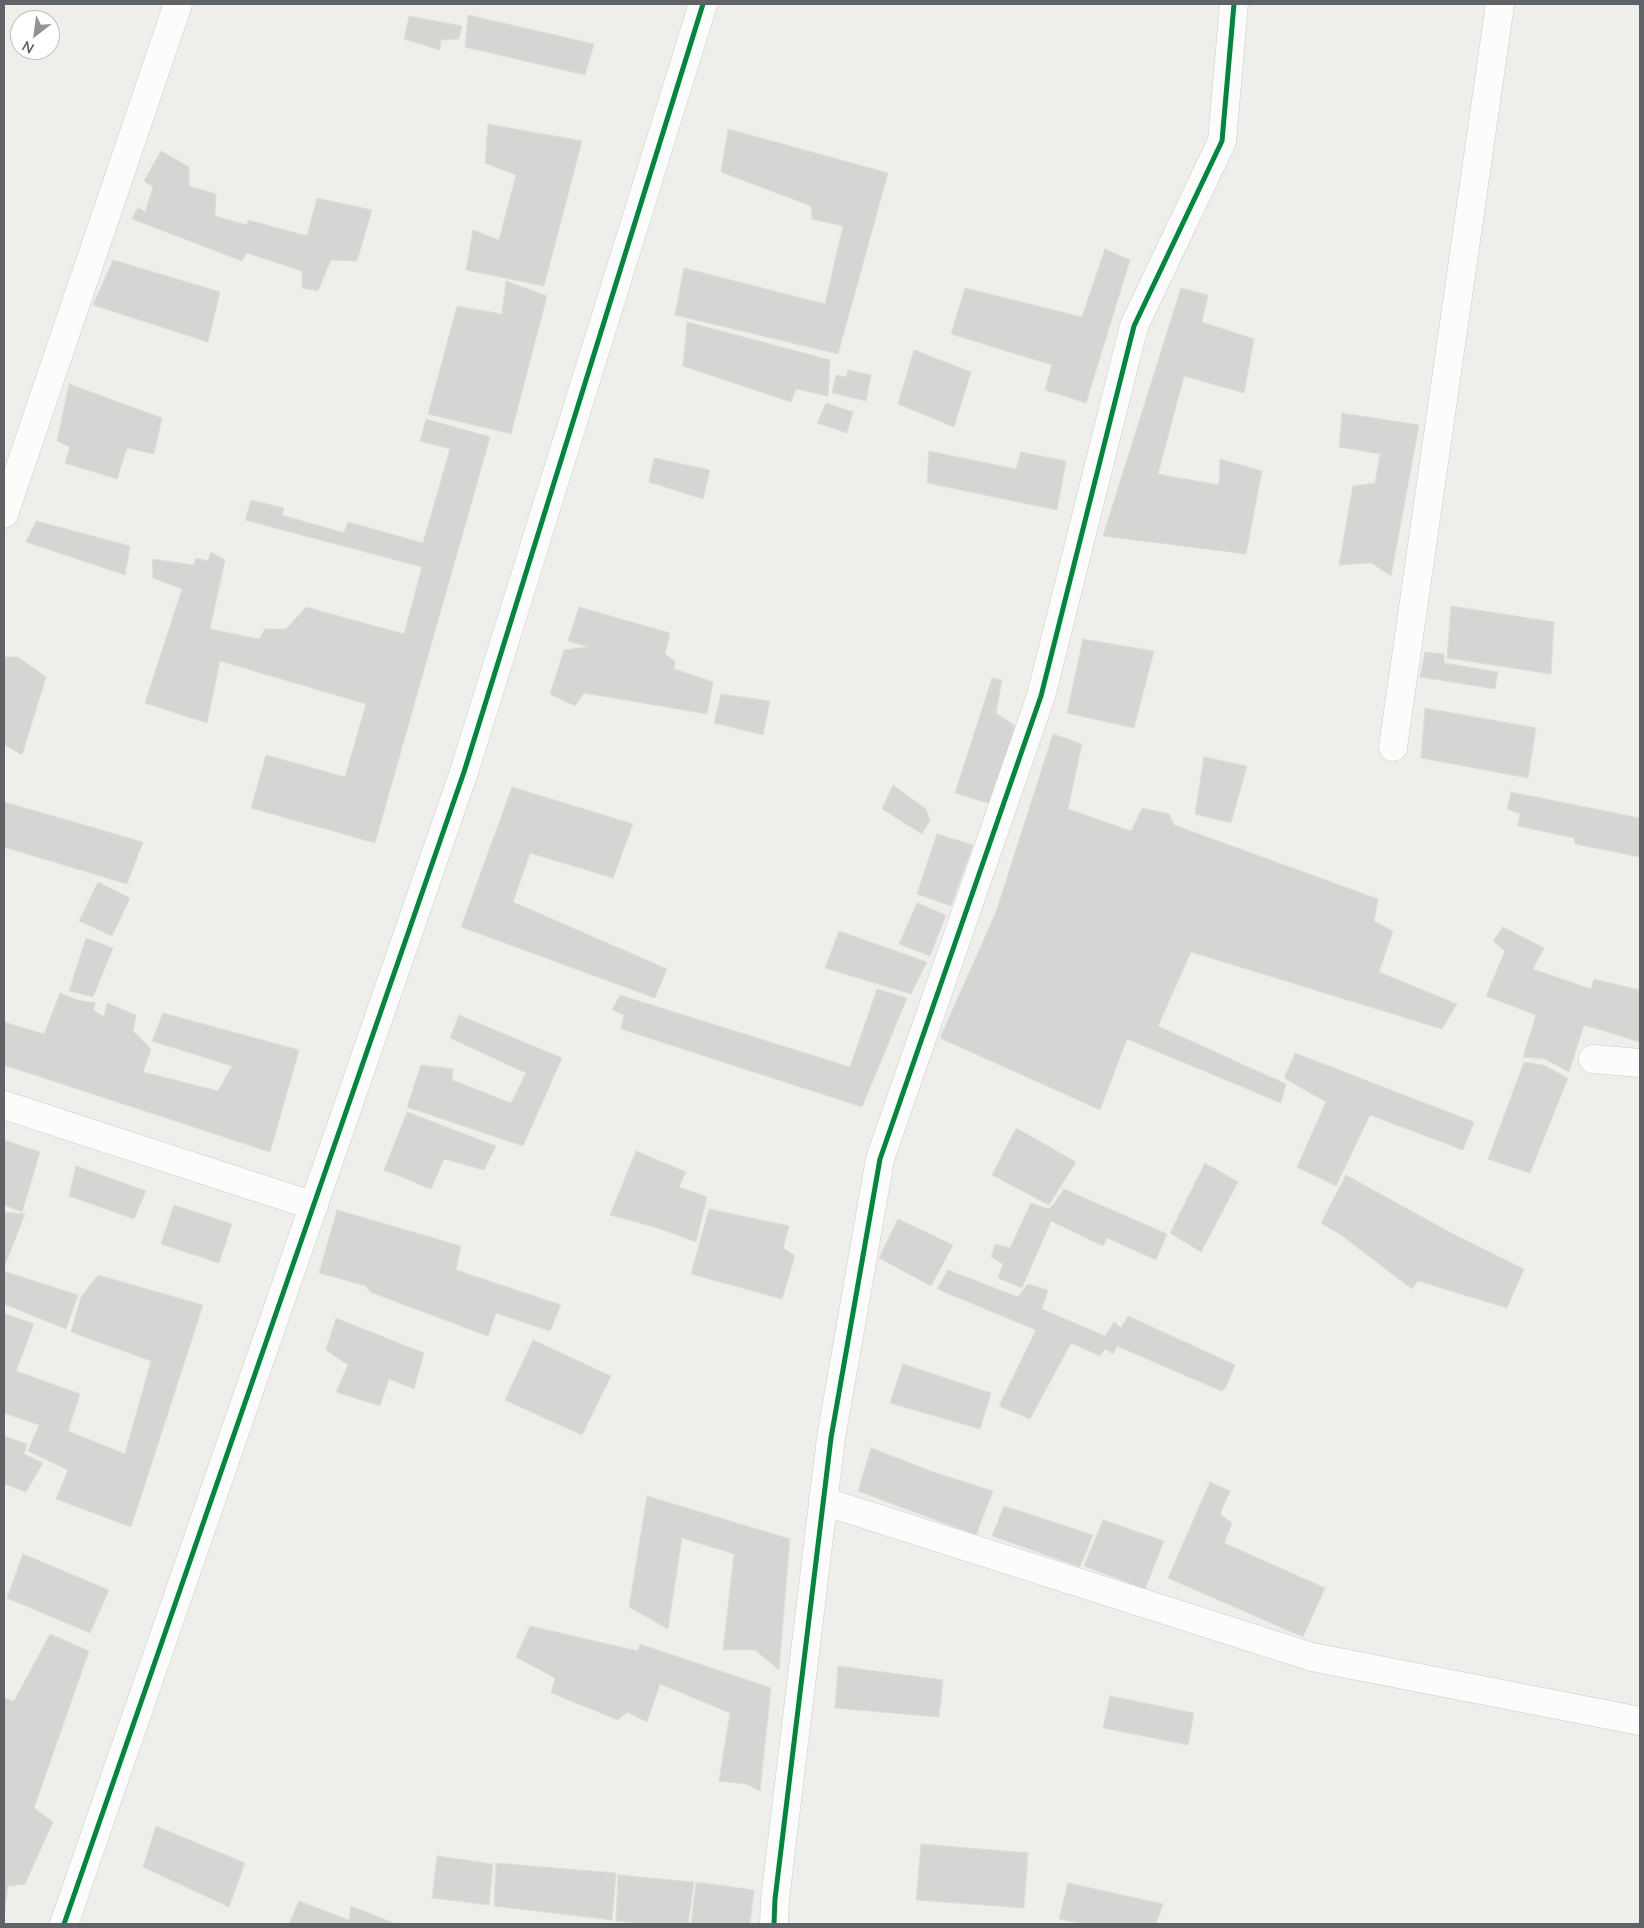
<!DOCTYPE html>
<html>
<head>
<meta charset="utf-8">
<style>
  body { margin:0 }
  #map { position:relative; width:1644px; height:1928px; overflow:hidden; background:#efeeea; font-family:Lato,sans-serif }
  canvas { display:block }
  .frame { position:absolute; inset:0; border:5px solid #5f6368; pointer-events:none }
  .north { position:absolute; left:10px; top:10px; width:50px; height:50px; box-sizing:border-box; background:#fff; border:1px solid #bfc1c3; border-radius:50%; rotate:210deg; font-size:14px; font-weight:700; line-height:20px; text-align:center; color:#5f6368 }
  .north::after { content:''; display:block; margin:auto; width:18px; height:22px; background:#919496; clip-path:polygon(50% 0,100% 100%,50% 72%,0 100%) }
</style>
</head>
<body>
<div id="map">
<canvas width="1644" height="1928"></canvas>
<div class="frame"></div>
<div class="north">N</div>
</div>
<script>
const ctx = document.querySelector('canvas').getContext('2d');
ctx.lineJoin = 'round';
function paint(path, color) {
  ctx.fillStyle = color;
  ctx.fill(path, 'evenodd');
}
function poly(rows) {
  const path = new Path2D();
  for (const r of rows) {
    path.moveTo(r[0], r[1]);
    for (let i = 2; i < r.length; i += 2) path.lineTo(r[i], r[i + 1]);
  }
  return path;
}
function strokePath(path, color, width, dash) {
  ctx.strokeStyle = color;
  ctx.lineWidth = width;
  ctx.lineCap = dash ? 'butt' : 'round';
  ctx.setLineDash(dash || []);
  ctx.stroke(path);
}
const building = poly([
  [468,15,594,44,585,75,465,47,468,15],
  [409,16,462,26,459,39,441,40,440,50,404,39,409,16],
  [488,124,582,141,544,286,466,270,473,230,499,240,516,175,485,163,488,124],
  [728,129,888,173,838,354,675,315,684,268,825,304,843,226,812,219,811,206,721,172,728,129],
  [161,151,189,167,189,186,216,194,215,216,247,225,248,220,307,236,317,198,372,210,357,261,331,260,318,291,302,288,302,271,247,253,242,261,132,219,138,207,145,212,153,187,144,181,161,151],
  [1105,249,1130,260,1086,403,1045,390,1052,365,951,334,965,288,1082,317,1105,249],
  [113,260,220,292,208,342,93,305,113,260],
  [506,281,547,296,511,434,428,414,457,306,502,314,506,281],
  [1181,288,1208,295,1202,322,1254,339,1244,393,1184,376,1158,474,1219,485,1220,459,1262,471,1246,554,1103,536,1181,288],
  [687,322,830,360,828,396,796,389,791,402,683,366,687,322],
  [914,350,971,372,954,427,898,404,914,350],
  [848,370,871,375,866,401,832,393,836,375,846,377,848,370],
  [69,384,162,418,154,454,127,448,117,479,65,463,70,447,57,441,69,384],
  [826,403,853,412,847,433,817,423,826,403],
  [1342,413,1419,425,1391,576,1371,563,1339,565,1353,486,1375,483,1380,454,1339,447,1342,413],
  [426,419,490,437,375,843,251,808,266,755,345,777,366,704,220,661,207,723,145,703,182,589,153,578,152,559,194,565,196,558,208,561,211,552,225,560,210,629,259,639,265,629,286,629,306,607,404,634,422,567,245,520,251,500,284,508,282,515,344,533,348,522,423,543,450,449,420,441,426,419],
  [929,451,1016,469,1021,452,1066,461,1057,510,927,483,929,451],
  [654,458,710,470,703,499,649,482,654,458],
  [36,521,130,546,125,575,26,542,36,521],
  [1451,606,1554,622,1551,674,1447,658,1451,606],
  [579,607,670,633,665,654,675,661,674,669,713,682,707,714,584,693,575,706,550,694,564,650,588,647,568,641,579,607],
  [1083,639,1154,651,1134,728,1067,713,1083,639],
  [1425,652,1444,654,1444,663,1498,672,1495,689,1420,677,1425,652],
  [4,657,18,657,46,677,22,755,4,744,4,657],
  [992,678,1002,680,996,713,1015,726,991,804,955,793,992,678],
  [721,694,770,701,763,735,714,723,721,694],
  [1425,708,1536,728,1528,778,1421,758,1425,708],
  [1053,734,1082,744,1068,809,1131,831,1142,808,1169,814,1174,825,1378,899,1374,921,1393,931,1379,972,1457,1004,1442,1029,1191,952,1158,1026,1286,1084,1281,1103,1127,1039,1100,1110,940,1038,996,912,1053,734],
  [1204,757,1247,766,1231,823,1195,814,1204,757],
  [893,785,926,809,930,820,922,834,882,809,893,785],
  [512,787,633,824,613,878,530,853,513,902,667,969,655,998,461,927,512,787],
  [1511,792,1640,818,1640,857,1575,844,1574,838,1518,826,1520,814,1507,809,1511,792],
  [4,802,143,842,127,884,4,847,4,802],
  [937,834,973,845,951,906,917,894,937,834],
  [98,882,130,898,112,936,79,921,98,882],
  [917,903,946,915,930,956,899,944,917,903],
  [1503,927,1544,948,1533,969,1591,989,1594,979,1640,990,1640,1042,1584,1025,1569,1072,1545,1059,1523,1057,1536,1015,1486,996,1505,951,1493,941,1503,927],
  [839,931,927,962,911,994,825,968,839,931],
  [86,938,113,948,93,997,69,991,86,938],
  [877,989,907,998,862,1107,621,1029,624,1015,612,1010,620,995,850,1067,877,989],
  [60,993,77,1000,96,1003,93,1010,104,1017,107,1003,136,1015,133,1031,151,1049,143,1072,218,1091,232,1066,152,1041,163,1013,299,1050,270,1152,4,1065,4,1022,44,1034,60,993],
  [459,1015,562,1058,523,1146,407,1107,421,1065,453,1069,452,1080,511,1103,526,1073,450,1038,459,1015],
  [1295,1053,1474,1122,1463,1150,1370,1115,1336,1186,1297,1167,1326,1102,1284,1078,1295,1053],
  [1524,1062,1543,1065,1568,1078,1530,1173,1488,1159,1524,1062],
  [407,1112,496,1146,484,1170,444,1159,431,1189,384,1170,407,1112],
  [1016,1128,1076,1162,1049,1205,992,1175,1016,1128],
  [4,1140,40,1152,22,1212,4,1205,4,1140],
  [636,1151,686,1172,679,1187,707,1197,696,1242,658,1228,610,1215,636,1151],
  [1205,1163,1238,1182,1201,1252,1170,1233,1205,1163],
  [76,1166,146,1191,134,1219,69,1196,76,1166],
  [1346,1175,1453,1234,1524,1269,1507,1308,1418,1281,1412,1289,1341,1235,1321,1223,1346,1175],
  [1064,1189,1167,1234,1156,1260,1107,1238,1103,1246,1051,1221,1022,1288,998,1278,1003,1264,991,1257,995,1244,1010,1248,1031,1203,1048,1209,1053,1205,1064,1189],
  [174,1205,232,1224,219,1263,161,1244,174,1205],
  [709,1209,789,1226,783,1248,795,1256,782,1299,691,1274,709,1209],
  [337,1210,461,1246,456,1270,561,1305,550,1331,496,1313,488,1336,370,1292,366,1286,319,1273,337,1210],
  [4,1212,25,1214,4,1268,4,1212],
  [898,1219,953,1245,931,1286,879,1258,898,1219],
  [948,1270,1018,1297,1028,1284,1048,1290,1042,1309,1105,1336,1114,1322,1121,1328,1128,1316,1235,1365,1225,1389,1221,1391,1117,1346,1113,1354,1105,1349,1100,1356,1071,1343,1030,1419,999,1406,1036,1330,937,1289,948,1270],
  [6,1272,78,1295,66,1329,4,1304,4,1276,6,1272],
  [98,1275,203,1305,131,1527,56,1499,68,1470,28,1451,39,1425,4,1413,4,1313,34,1324,16,1371,80,1394,68,1431,125,1454,151,1361,71,1332,81,1297,98,1275],
  [336,1318,424,1353,414,1389,389,1379,380,1406,336,1392,348,1365,326,1350,336,1318],
  [533,1340,611,1376,582,1435,505,1400,533,1340],
  [903,1364,991,1393,980,1429,890,1403,903,1364],
  [4,1436,27,1444,24,1454,43,1463,26,1492,4,1484,4,1436],
  [871,1448,933,1472,993,1491,976,1535,858,1491,871,1448],
  [1210,1482,1230,1491,1220,1514,1232,1523,1224,1543,1325,1588,1303,1637,1168,1578,1210,1482],
  [647,1496,790,1539,779,1670,755,1650,723,1650,734,1554,682,1538,668,1629,629,1607,647,1496],
  [1004,1506,1093,1535,1080,1567,992,1536,1004,1506],
  [1103,1520,1164,1541,1145,1589,1084,1566,1103,1520],
  [23,1554,109,1590,90,1633,7,1598,23,1554],
  [530,1626,638,1651,640,1644,771,1688,760,1791,746,1784,719,1781,730,1713,660,1684,647,1722,627,1712,618,1720,551,1693,555,1678,516,1657,530,1626],
  [50,1634,89,1651,34,1808,53,1822,25,1884,8,1886,4,1917,4,1698,14,1701,50,1634],
  [838,1666,943,1680,939,1717,835,1708,838,1666],
  [1110,1696,1194,1713,1188,1745,1103,1728,1110,1696],
  [156,1826,245,1863,229,1907,143,1867,156,1826],
  [921,1844,1028,1853,1024,1908,916,1900,921,1844],
  [437,1856,493,1864,489,1905,432,1898,437,1856],
  [496,1863,616,1873,612,1920,494,1906,496,1863],
  [618,1875,694,1882,688,1924,642,1924,616,1921,618,1875],
  [696,1882,754,1890,750,1924,691,1924,696,1882],
  [1068,1883,1163,1904,1156,1924,1085,1924,1059,1919,1068,1883],
  [299,1901,349,1920,351,1906,396,1924,289,1924,299,1901]
]);
const minor = poly([
  [4,514,178,4],
  [1393,747,1500,4],
  [1593,1059,1640,1063],
  [4,1105,314,1206],
  [823,1501,1312,1657,1640,1721],
  [64,1924,464,772,703,4],
  [774,1924,775,1899,831,1438,880,1159,1041,696,1134,326,1222,141,1234,4]
]);
const cycleway = poly([
  [64,1924,464,772,703,4],
  [774,1924,775,1899,831,1438,880,1159,1041,696,1134,326,1222,141,1234,4]
]);
paint(building, '#d6d5d3');
strokePath(building, '#deddd9', 1);
strokePath(minor, '#cbcccc', 29);
strokePath(minor, '#fdfcfc', 28);
strokePath(cycleway, '#00873e', 5);
</script>
</body>
</html>
